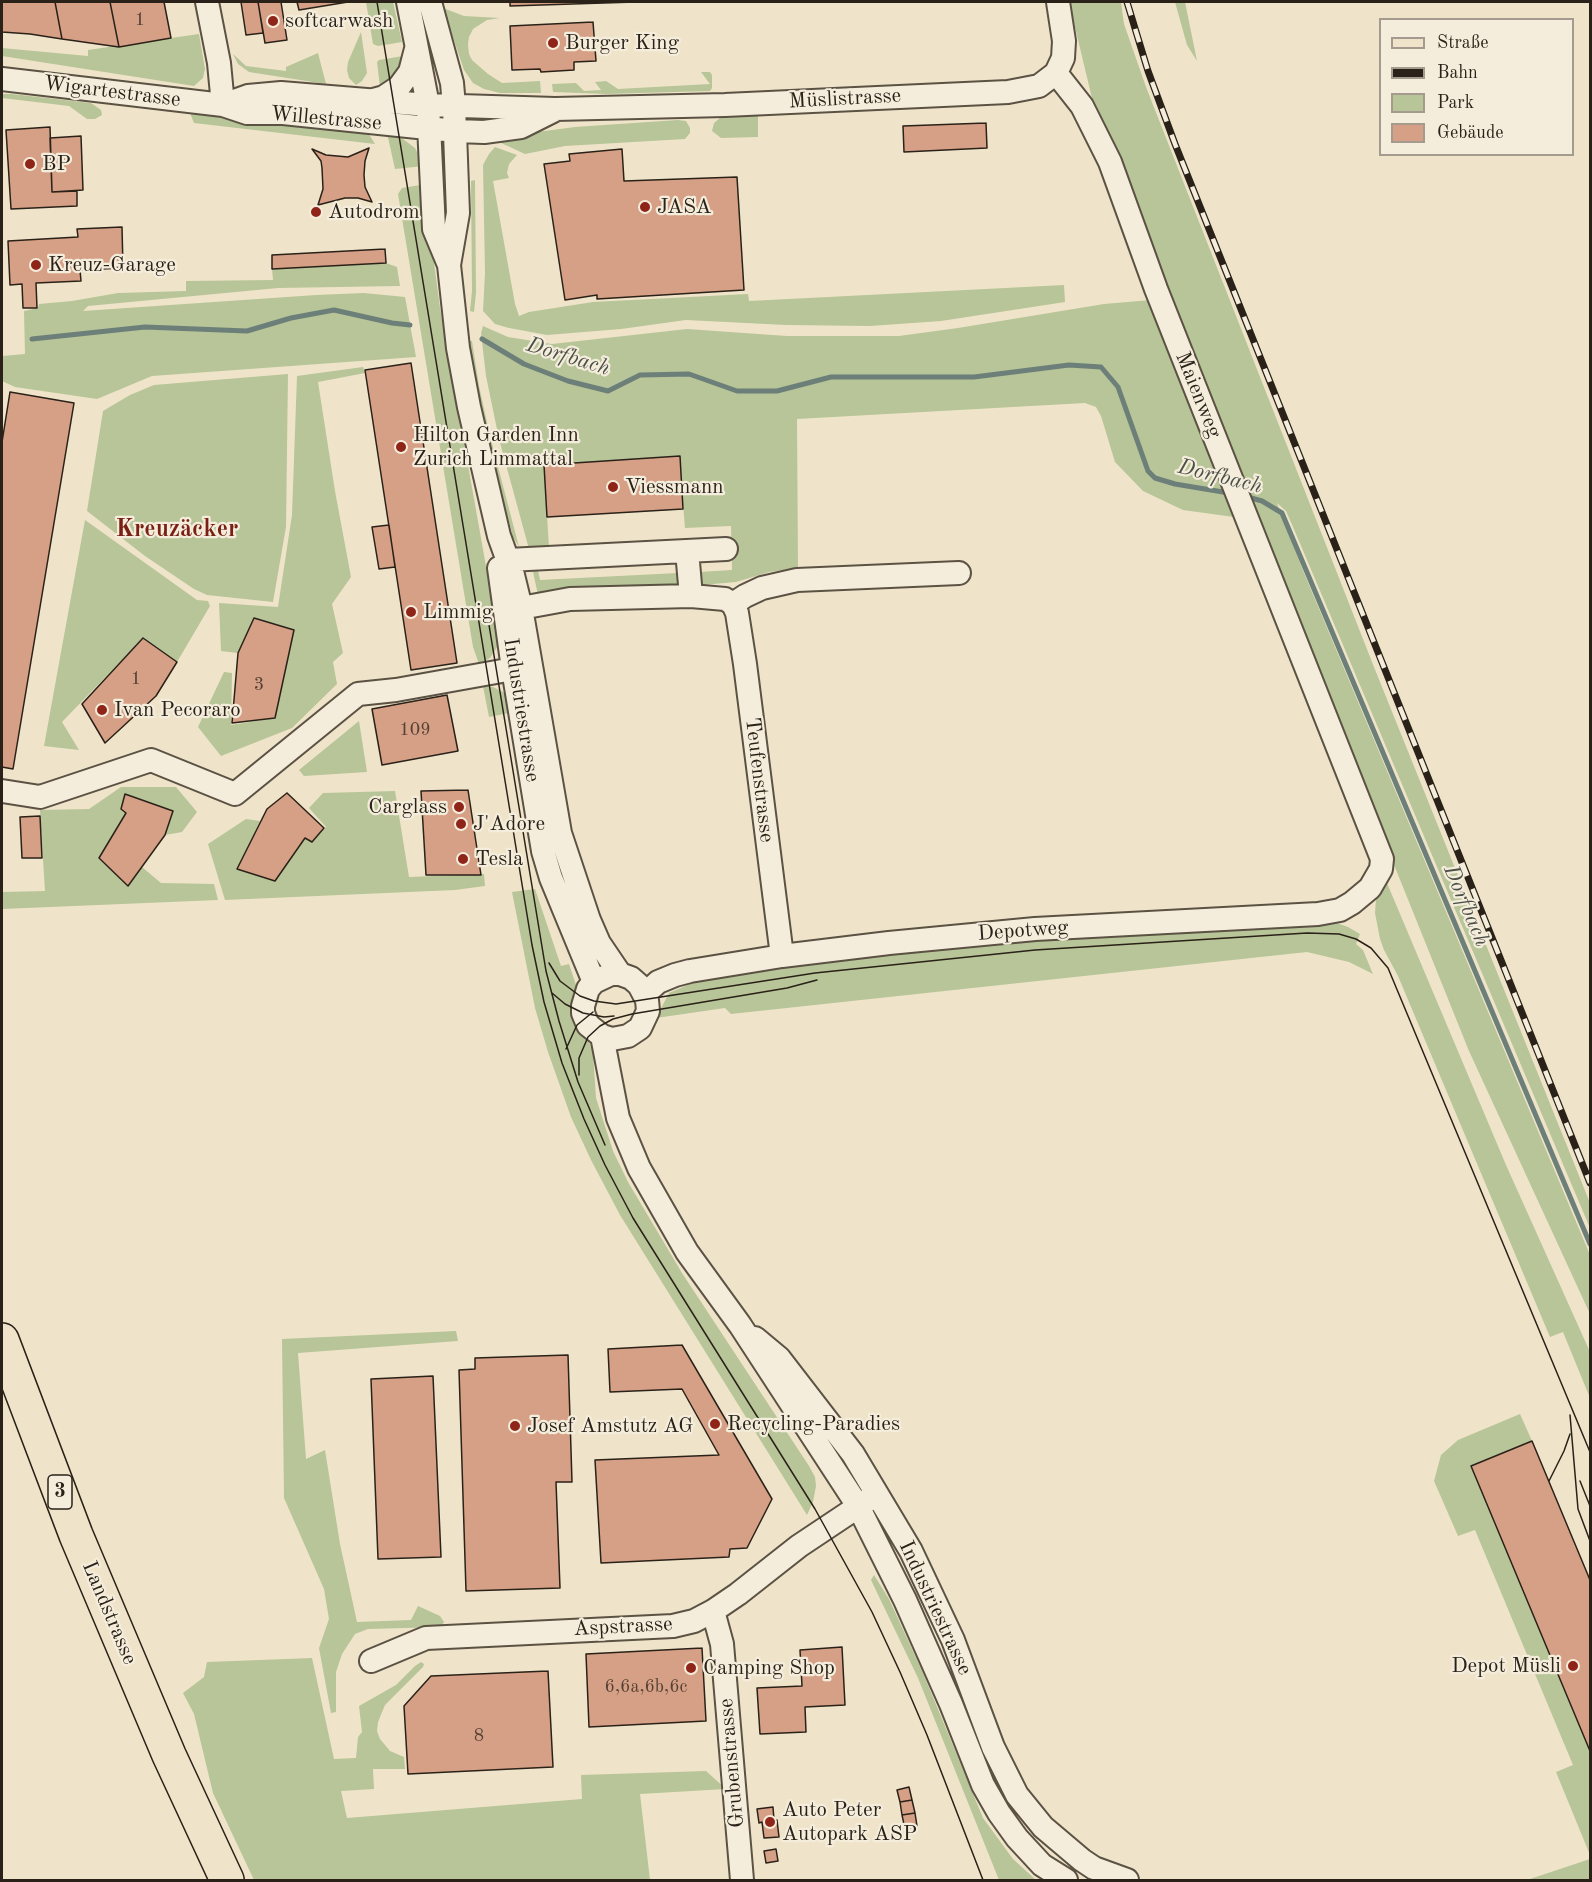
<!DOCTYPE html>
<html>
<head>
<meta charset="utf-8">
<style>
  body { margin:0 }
  #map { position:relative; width:1592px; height:1882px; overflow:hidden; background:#efe4c9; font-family:"Old Standard TT",serif }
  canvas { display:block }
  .frame { position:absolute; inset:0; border:3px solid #2a2118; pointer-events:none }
  .legend { position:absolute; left:1379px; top:18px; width:195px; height:138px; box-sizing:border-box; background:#f5eddc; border:2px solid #a49b8e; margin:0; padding:8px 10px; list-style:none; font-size:18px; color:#2a2118 }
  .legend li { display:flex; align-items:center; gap:12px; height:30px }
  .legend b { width:30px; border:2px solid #a49b8e }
</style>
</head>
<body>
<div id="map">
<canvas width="1592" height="1882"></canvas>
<div class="frame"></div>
<ul class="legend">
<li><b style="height:8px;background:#efe4c9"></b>Straße</li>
<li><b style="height:8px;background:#2a2118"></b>Bahn</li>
<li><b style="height:16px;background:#b7c598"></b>Park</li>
<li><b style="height:16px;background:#d6a086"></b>Gebäude</li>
</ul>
</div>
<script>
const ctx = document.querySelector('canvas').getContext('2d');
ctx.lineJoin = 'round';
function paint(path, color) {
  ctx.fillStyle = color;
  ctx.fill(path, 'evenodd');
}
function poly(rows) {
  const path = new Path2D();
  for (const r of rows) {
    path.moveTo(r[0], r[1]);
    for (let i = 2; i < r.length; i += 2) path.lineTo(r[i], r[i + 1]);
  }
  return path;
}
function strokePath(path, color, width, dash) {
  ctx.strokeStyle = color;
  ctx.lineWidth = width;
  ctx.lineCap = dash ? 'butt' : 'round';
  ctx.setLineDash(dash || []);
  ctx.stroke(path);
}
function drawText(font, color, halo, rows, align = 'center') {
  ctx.font = font + ' "Old Standard TT",serif';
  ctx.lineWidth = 4.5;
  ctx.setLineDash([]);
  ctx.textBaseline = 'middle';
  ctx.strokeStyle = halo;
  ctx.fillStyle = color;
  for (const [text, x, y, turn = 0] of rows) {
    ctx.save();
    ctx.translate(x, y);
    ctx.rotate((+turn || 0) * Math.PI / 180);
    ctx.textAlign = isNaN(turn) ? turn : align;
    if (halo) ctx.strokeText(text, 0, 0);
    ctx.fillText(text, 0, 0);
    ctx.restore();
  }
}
const green = poly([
  [366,2,393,2,402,42,378,46,373,44],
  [1069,2,1121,2,1124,24,1146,87,1374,667,1590,1203,1590,1228,1293,527,1286,511,1277,503,1304,573,1590,1255,1590,1314,1469,1051,1159,281,1121,156,1104,133,1096,115],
  [1175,2,1185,2,1197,61,1187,45],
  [443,8,464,16,500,18,487,20,473,29,469,37,468,44,469,54,472,60,488,74,502,83,540,81,541,93,500,93,484,89,473,83,464,70],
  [361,32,367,73,362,81,356,85,349,78,347,70,348,62],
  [199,34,205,69,203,78,194,86,2,56,2,48,88,56,88,50],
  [318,53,326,84,249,72,238,64,233,54,246,66,286,71,286,67],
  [403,56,402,64,395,77,380,87,377,62,379,60],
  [701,72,710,72,712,75,712,88,710,91,606,94,553,92,552,84,576,83,584,91,601,90,595,82,606,81,618,89,710,84],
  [2,94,12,94,91,103,101,110,102,115,95,119,87,119,69,106,2,98],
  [190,113,367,131,375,144,194,123],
  [758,115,758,137,721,138,712,131,714,123,720,118],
  [678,120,686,121,690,128,690,133,685,139,565,146,525,154,499,142,493,142,493,140,499,137,575,127],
  [387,133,403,139,415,148,424,166,395,169],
  [495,147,517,155,509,164,507,173,509,178,493,181,515,304,519,316,529,312,593,302,748,294,749,301,1064,285,1065,302,941,321,870,326,786,325,686,320,621,329,547,335,509,328,495,324,483,311,485,273,483,165,489,154],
  [475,180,476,293,474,312,470,311,472,291,471,181],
  [426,184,428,217,440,308,497,628,498,645,496,649,490,658,479,664,473,647,398,194,402,188],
  [386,263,397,267,400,286,278,288,88,306,83,311,316,295,364,293,405,297,416,357,152,376,97,399,15,387,2,381,2,356,25,354,24,311,38,308,39,304,72,301,118,293,186,291,186,281,273,280,272,269],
  [1151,300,1241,518,1183,510,1143,491,1115,462,1101,416,1096,407,1085,403,797,419,798,568,769,572,736,582,701,585,699,572,732,570,731,526,685,528,679,456,544,465,549,548,529,549,499,439,486,376,481,333,483,326,508,337,552,344,687,329,787,336,899,336,958,328,1104,304],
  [468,341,472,341,479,386,490,436,519,547,513,537,484,428],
  [363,367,365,373,318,382,335,491,351,577,332,604,343,653,333,662,337,684,292,728,221,756,198,727,224,672,232,673,231,725,275,718,294,630,254,618,238,653,221,651,219,603,278,607,292,515,297,376],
  [288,374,286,527,273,602,207,595,194,589,145,556,87,511,103,411,130,395,154,385],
  [85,520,197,600,208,601,210,606,177,662,143,638,62,722,79,750,44,746],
  [537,566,540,580,678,573,678,581,676,586,538,595,532,567],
  [483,686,493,687,503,692,508,698,514,712,489,717],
  [359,721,367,772,304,776,299,770],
  [121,787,176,787,197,812,182,832,165,835,173,811,125,795,121,809,126,813,99,859,128,886,142,867,161,883,214,884,218,900,2,909,2,892,45,891,40,810,89,809],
  [395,791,409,877,484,874,485,886,455,890,225,900,208,844,246,819,260,821,237,869,275,881,305,838,312,842,326,827,309,808,323,793],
  [1384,876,1506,1165,1590,1352,1590,1398,1563,1332,1550,1337,1398,976,1384,950,1380,939,1375,913,1376,900],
  [535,889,561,966,569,964,576,985,586,1033,593,1053,596,1098,613,1151,628,1182,682,1273,809,1466,815,1477,816,1486,813,1502,807,1515,620,1215,591,1160,571,1117,548,1052,535,1008,512,892],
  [1328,920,1348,927,1360,934,1356,944,1363,950,1373,974,1349,962,1307,952,731,1014,725,1008,656,1018,669,993,697,981,718,975,913,948],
  [456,1331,458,1341,298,1353,306,1459,325,1450,340,1544,357,1622,411,1620,418,1606,440,1616,444,1622,441,1627,368,1629,355,1634,342,1654,336,1672,336,1712,331,1713,319,1648,329,1619,324,1589,284,1498,282,1339],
  [1520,1414,1532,1441,1471,1466,1590,1751,1590,1855,1556,1772,1573,1765,1475,1530,1458,1536,1434,1481,1441,1455,1458,1440],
  [874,1575,889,1599,923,1673,983,1818,1013,1859,1036,1880,999,1880,918,1678,871,1580],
  [312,1658,334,1759,356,1758,358,1737,362,1732,359,1706,396,1685,415,1666,421,1662,424,1664,423,1667,385,1705,378,1722,377,1731,380,1739,390,1751,404,1757,405,1769,373,1769,374,1789,341,1791,347,1818,582,1799,581,1775,706,1771,726,1789,640,1794,650,1880,254,1880,213,1793,194,1714,183,1693,204,1677,207,1662],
  [1590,1859,1590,1880,1527,1880]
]);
const stream = poly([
  [32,339,145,327,247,331,291,318,334,310,392,323,410,325],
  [482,339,524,364,568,381,608,391,640,375,689,374,737,391,777,391,831,377,974,377,1069,365,1101,367,1118,387,1148,471,1155,478,1175,484,1229,493],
  [1244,496,1262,501,1282,513,1590,1244]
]);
const building = poly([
  [2,2,55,2,62,39,30,34,2,32,2,2],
  [55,2,110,2,119,47,62,39,55,2],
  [110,2,164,2,171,38,119,47,110,2],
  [241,2,258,2,263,33,246,35,241,2],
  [258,2,281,2,287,40,265,43,258,2],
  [297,2,348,2,299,10,297,2],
  [510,2,635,2,510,6,510,2],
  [593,22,596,61,574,62,574,70,541,72,540,69,512,70,510,26,593,22],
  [986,123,987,148,904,152,903,126,986,123],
  [50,127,52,192,77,191,77,206,11,209,6,130,50,127],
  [81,136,83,190,52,192,50,138,81,136],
  [369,148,365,161,364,175,365,187,372,202,358,198,345,198,318,205,323,189,322,168,321,161,312,149,326,155,348,157,369,148],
  [622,149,624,181,737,177,744,290,597,299,597,295,565,300,544,164,570,161,569,154,622,149],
  [122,227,123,268,80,270,81,281,36,283,37,308,23,308,22,284,10,285,8,241,78,237,77,229,122,227],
  [385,249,386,263,272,269,272,255,385,249],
  [411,363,457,663,411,670,365,370,411,363],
  [10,392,74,403,13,769,2,767,2,442,10,392],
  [680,456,683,509,547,517,544,465,680,456],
  [389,525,395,567,379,569,372,527,389,525],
  [254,618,294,630,275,718,232,723,238,653,254,618],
  [143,638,177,662,156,696,105,743,82,704,143,638],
  [447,695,458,751,382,765,372,709,447,695],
  [468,790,481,875,426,875,421,791,468,790],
  [287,793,324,828,312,842,305,838,275,881,237,869,267,809,287,793],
  [125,794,173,811,165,835,128,886,99,858,126,813,121,809,125,794],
  [40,816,42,858,22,858,20,817,40,816],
  [682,1345,772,1499,747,1548,730,1549,729,1557,601,1563,595,1460,719,1455,682,1389,610,1392,608,1349,682,1345],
  [568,1355,572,1482,556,1482,560,1588,466,1591,459,1370,475,1369,475,1358,568,1355],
  [433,1376,441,1557,378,1559,371,1379,433,1376],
  [1532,1441,1590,1580,1590,1751,1471,1466,1532,1441],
  [842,1647,845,1705,805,1707,806,1732,760,1734,757,1688,802,1686,800,1650,842,1647],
  [702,1648,706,1721,589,1727,586,1654,702,1648],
  [548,1671,553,1767,408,1774,404,1706,431,1676,548,1671],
  [909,1787,912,1800,900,1802,897,1790,909,1787],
  [912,1800,915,1813,902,1815,900,1802,912,1800],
  [773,1807,774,1820,777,1820,779,1837,764,1838,762,1822,759,1823,757,1809,773,1807],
  [915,1813,917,1826,905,1829,902,1815,915,1813],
  [776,1849,778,1861,766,1863,764,1851,776,1849]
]);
const minor = poly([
  [207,2,219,63,223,105],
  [408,2,428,105,434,229,449,265,458,348,469,407,499,536,513,575,521,608,560,833,589,920,599,943,620,974,631,978,639,985,647,1000,648,1011,640,1028,628,1036,612,1039,602,1036,588,1025,583,1013,583,1006,588,989,594,982,611,974,620,974],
  [430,2,452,83,454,106,458,213,449,265],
  [2,79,223,105,247,113,283,113,456,131,484,132,521,127,553,111],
  [373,100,384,97,399,87,410,72,416,49],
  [223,105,248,96,281,93,428,105,555,109,725,105,1008,92,1039,86,1056,73,1063,58,1064,41,1058,2],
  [687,551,691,596],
  [508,560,726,549],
  [499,568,513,669,543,851,551,878,594,982],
  [733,604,745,596,762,588,797,580,959,573],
  [521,608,570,599,691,596,725,599,733,604,737,613,745,664,782,956],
  [2,791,40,797,151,760,235,794,358,694,396,690,513,669],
  [645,994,658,982,675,975,690,971,782,956,889,943,1035,929,1318,914,1340,910,1352,903,1370,888,1381,869,1382,859,1156,289,1110,162,1082,106,1056,73],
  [602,1036,618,1118,639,1168,687,1252,740,1325,858,1506,905,1600,951,1704,983,1785,999,1813,1017,1838,1042,1865,1066,1880],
  [755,1338,779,1358,853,1454,911,1551,953,1640,993,1747,1017,1795,1043,1827,1082,1860,1094,1868,1127,1880],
  [713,1611,722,1644,742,1880],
  [371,1661,426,1638,673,1626,694,1621,713,1611,738,1594,799,1546,868,1500]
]);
const primary = poly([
  [2,1340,76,1535,169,1755,227,1880]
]);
const tram = poly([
  [377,2,532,945,544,1002,562,1063,584,1119,605,1165,633,1218,815,1509,872,1612,900,1672,927,1735,983,1880],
  [489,625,546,971,559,1021,578,1082,605,1145],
  [549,963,560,981,580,996,594,1001,616,1004,815,973,1035,950,1307,933,1339,934,1356,939,1371,948,1388,968,1590,1452],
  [552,993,565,1004,583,1013,604,1017,614,1016],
  [566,1049,577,1025,593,1012],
  [579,1075,579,1058,588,1037,600,1026,613,1019,632,1014,787,988,817,980],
  [1570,1415,1578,1509,1590,1541],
  [1549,1481,1564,1451,1570,1434],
  [1580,1481,1590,1506]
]);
const rail = poly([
  [1127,2,1148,71,1175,144,1590,1183]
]);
const markers = [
  [273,21,6,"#8f2418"],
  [553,43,6,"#8f2418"],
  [30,164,6,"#8f2418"],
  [645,207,6,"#8f2418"],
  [316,212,6,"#8f2418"],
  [36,265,6,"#8f2418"],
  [401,447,6,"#8f2418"],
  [613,487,6,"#8f2418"],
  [411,612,6,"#8f2418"],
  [102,710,6,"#8f2418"],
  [459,807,6,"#8f2418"],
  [461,824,6,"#8f2418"],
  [463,859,6,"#8f2418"],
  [715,1424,6,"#8f2418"],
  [515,1426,6,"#8f2418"],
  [1573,1666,6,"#8f2418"],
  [691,1668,6,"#8f2418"],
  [770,1822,6,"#8f2418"]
];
const numberNames = [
  ["1",140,20],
  ["1",136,679],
  ["3",259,685],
  ["109",415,730],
  ["6,6a,6b,6c",646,1687],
  ["8",479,1736]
];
const shields = [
  [60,1492,24]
];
const shieldNames = [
  ["3",60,1492]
];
const poiNames = [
  ["softcarwash",285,21],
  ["Burger King",565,43],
  ["BP",42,164],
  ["JASA",657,207],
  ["Autodrom",328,212],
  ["Kreuz-Garage",48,265],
  ["Hilton Garden Inn",413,435],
  ["Zurich Limmattal",413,459],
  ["Viessmann",625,487],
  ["Limmig",423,612],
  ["Ivan Pecoraro",114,710],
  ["Carglass",447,807,"right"],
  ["J'Adore",473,824],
  ["Tesla",475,859],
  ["Recycling-Paradies",727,1424],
  ["Josef Amstutz AG",527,1426],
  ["Depot Müsli",1561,1666,"right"],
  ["Camping Shop",703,1668],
  ["Auto Peter",782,1810],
  ["Autopark ASP",782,1834]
];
const streetNames = [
  ["Wigartestrasse",112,92,7],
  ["Müslistrasse",845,99,-3],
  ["Willestrasse",326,119,5],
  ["Maienweg",1198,395,68],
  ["Industriestrasse",521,710,81],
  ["Teufenstrasse",759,780,83],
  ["Depotweg",1023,931,-4],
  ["Industriestrasse",935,1608,65],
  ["Landstrasse",109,1613,67],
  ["Aspstrasse",623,1627,-3],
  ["Grubenstrasse",732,1763,-95]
];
const waterNames = [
  ["Dorfbach",568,357,17],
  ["Dorfbach",1220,477,14],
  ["Dorfbach",1466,906,67]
];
const quarterNames = [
  ["Kreuzäcker",177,530]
];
paint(green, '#b7c598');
strokePath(stream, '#6d7f79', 5);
paint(building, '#d6a086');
strokePath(building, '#2a2118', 1.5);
strokePath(minor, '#5b5244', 26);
strokePath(primary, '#2a2118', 36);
strokePath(minor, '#f5eddc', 22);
strokePath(primary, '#efe4c9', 33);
strokePath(tram, '#2a2118', 1.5);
strokePath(rail, '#2a2118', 7);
strokePath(rail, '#f5eddc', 4.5, [14]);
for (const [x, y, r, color] of markers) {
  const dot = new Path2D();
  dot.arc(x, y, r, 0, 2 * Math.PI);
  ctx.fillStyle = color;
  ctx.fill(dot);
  strokePath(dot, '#f5eddc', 2);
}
drawText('18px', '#554134', null, numberNames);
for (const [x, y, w] of shields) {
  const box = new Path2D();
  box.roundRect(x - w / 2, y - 17, w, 34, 4.5);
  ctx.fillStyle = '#f5eddc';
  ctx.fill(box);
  strokePath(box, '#2a2118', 1.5);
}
drawText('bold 20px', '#2a2118', null, shieldNames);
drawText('21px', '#2a2118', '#f5eddc', poiNames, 'left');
drawText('21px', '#2a2118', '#f5eddc', streetNames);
drawText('italic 22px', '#4c5048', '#f5eddc', waterNames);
drawText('bold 24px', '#7a1f14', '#f5eddc', quarterNames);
</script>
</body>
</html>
